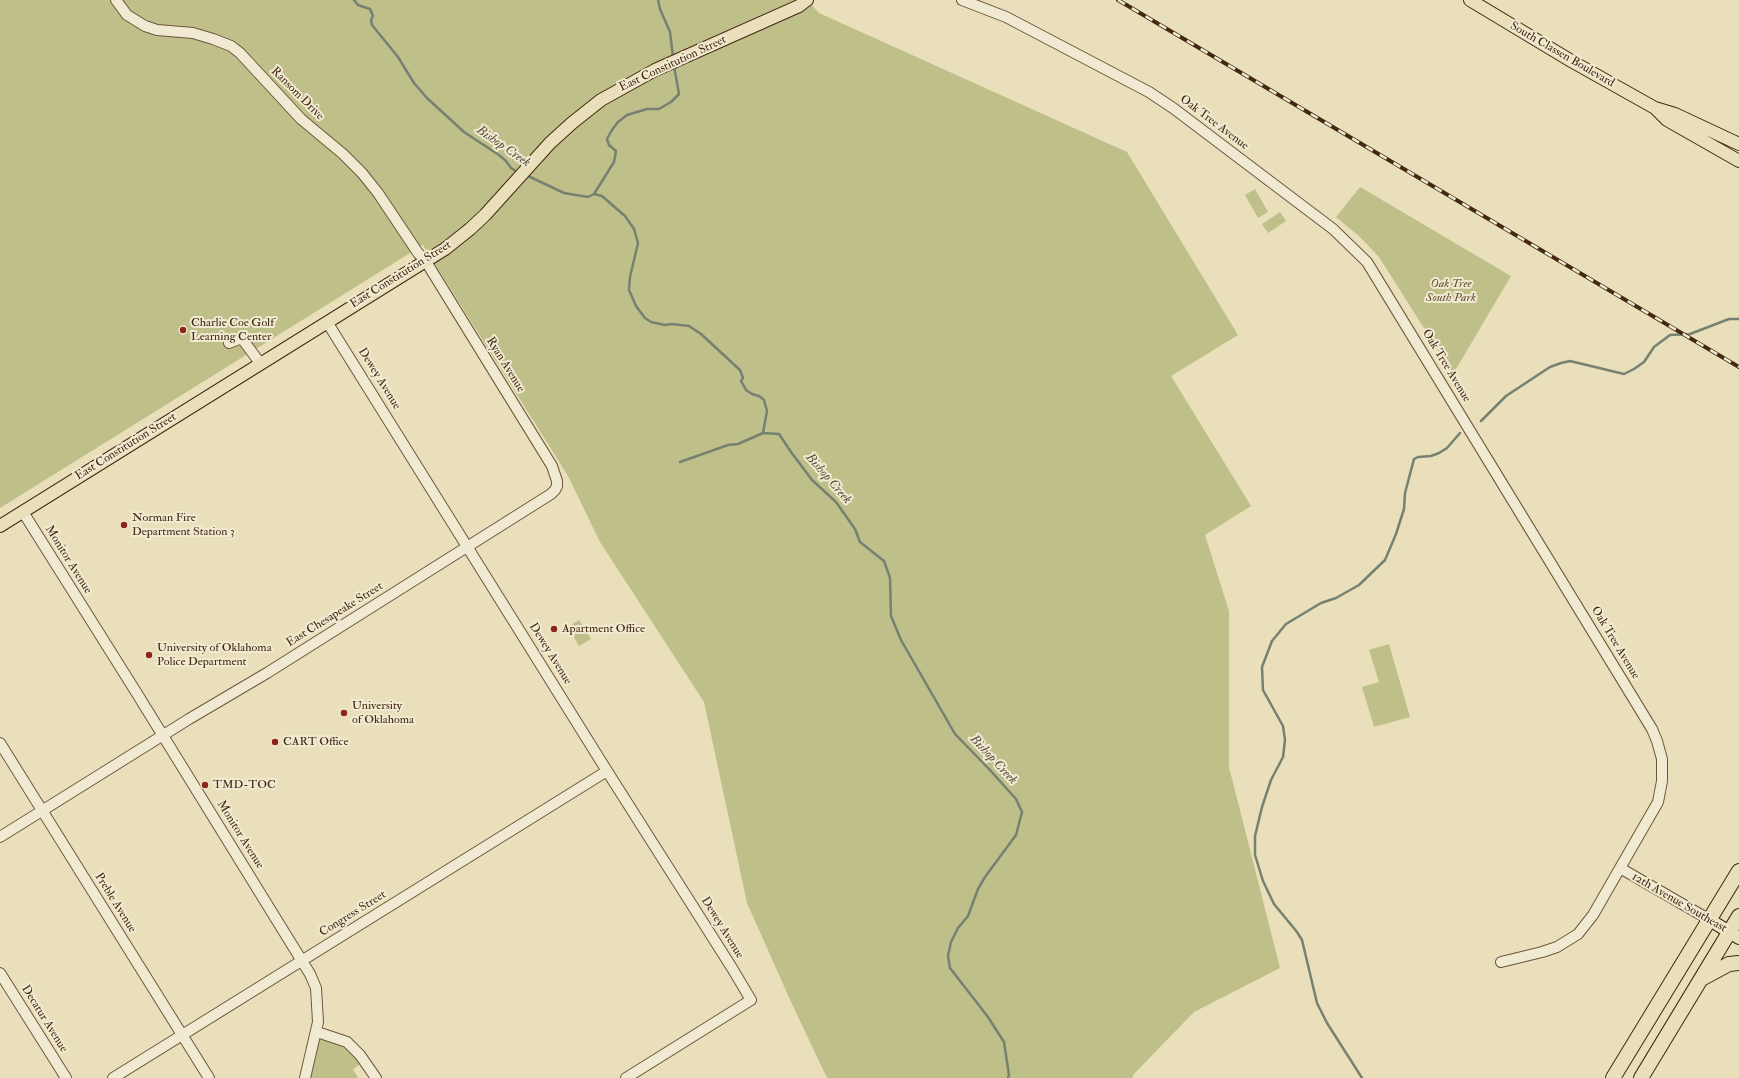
<!DOCTYPE html>
<html>
<head>
<meta charset="utf-8">
<style>
  body { margin:0 }
  canvas { display:block; background:#e9dfba }
</style>
</head>
<body>
<canvas width="1739" height="1078"></canvas>
<script>
const ctx = document.querySelector('canvas').getContext('2d');
ctx.lineJoin = 'round';
function paint(path, color) {
  ctx.fillStyle = color;
  ctx.fill(path, 'evenodd');
}
function poly(rows) {
  const path = new Path2D();
  for (const r of rows) {
    path.moveTo(r[0], r[1]);
    for (let i = 2; i < r.length; i += 2) path.lineTo(r[i], r[i + 1]);
  }
  return path;
}
function strokePath(path, color, width, dash) {
  ctx.strokeStyle = color;
  ctx.lineWidth = width;
  ctx.lineCap = dash ? 'butt' : 'round';
  ctx.setLineDash(dash || []);
  ctx.stroke(path);
}
function drawText(font, color, halo, rows, align = 'center') {
  ctx.font = font + ' "IM FELL Double Pica",serif';
  ctx.lineWidth = 4;
  ctx.setLineDash([]);
  ctx.textBaseline = 'middle';
  ctx.strokeStyle = halo;
  ctx.fillStyle = color;
  for (const [text, x, y, turn = 0] of rows) {
    ctx.save();
    ctx.translate(x, y);
    ctx.rotate((+turn || 0) * Math.PI / 180);
    ctx.textAlign = isNaN(turn) ? turn : align;
    if (halo) ctx.strokeText(text, 0, 0);
    ctx.fillText(text, 0, 0);
    ctx.restore();
  }
}
const green = poly([
  [0,0,807,0,819,13,1127,152,1238,335,1171,376,1251,506,1205,535,1229,611,1229,767,1280,968,1194,1012,1133,1075,1133,1078,827,1078,792,1004,747,903,704,702,600,542,568,476,423,245,0,508],
  [1360,187,1511,276,1453,374,1379,257,1360,237,1336,217],
  [1255,189,1268,212,1258,218,1245,195],
  [1280,212,1286,221,1268,233,1262,224],
  [579,620,591,639,579,646,568,627],
  [1389,644,1410,717,1374,727,1362,687,1379,682,1369,650],
  [324,1038,341,1042,362,1063,353,1069,358,1078,309,1078,318,1043,320,1039]
]);
const stream = poly([
  [354,0,358,5,370,9,373,16,371,20,372,25,398,57,414,83,427,98,464,132,499,155,506,161,511,168,519,173],
  [658,0,660,9,670,32,673,57],
  [526,175,564,193,588,197,594,194,602,196,625,216,634,229,638,243,630,277,629,290,636,306,645,318,651,322,665,325,672,324,689,326,701,334,740,370,743,378,741,381,746,390,752,394,759,396,764,400,767,411,763,433,779,434,791,452,812,480,836,502,855,529,860,542,884,561,890,578,891,616,901,640,955,734,989,769,1016,799,1022,812,1016,835,985,877,978,889,968,916,958,928,951,942,948,956,950,968,988,1017,1004,1042,1009,1075,1008,1078],
  [594,194,614,162,616,151,609,145,607,139,612,130,618,122,627,115,647,109,659,109,671,102,679,94,674,66],
  [1481,421,1506,396,1550,367,1561,363,1570,361,1624,374,1634,369,1644,362,1654,347,1670,335,1690,334,1729,319,1739,319],
  [680,462,728,445,738,444,763,433],
  [1362,1078,1327,1023,1317,1003,1302,940,1297,932,1274,904,1263,881,1255,855,1255,836,1262,807,1271,780,1283,757,1285,740,1283,726,1263,690,1262,667,1272,641,1286,624,1321,603,1336,598,1359,585,1385,560,1396,534,1404,509,1405,493,1414,459,1418,457,1431,456,1439,453,1447,448,1460,433]
]);
const minor = poly([
  [962,0,1006,17,1149,92,1173,108,1333,229,1367,262,1652,729,1657,741,1662,759,1662,781,1658,802,1593,915,1578,934,1557,947,1542,952,1501,962],
  [327,322,607,771,732,968,751,1000,626,1078],
  [229,343,239,339,243,340,260,363],
  [23,512,136,692,310,974,316,988,318,1022,305,1078],
  [0,743,209,1078],
  [0,837,189,719,267,673,551,494,555,490,557,486,557,481,552,466,425,260,418,253,378,193,362,173,343,154,301,119,240,53,231,46,213,39,193,33,157,30,145,26,127,15,116,0],
  [1620,868,1710,920],
  [0,973,66,1078],
  [317,1032,347,1042,360,1055,376,1078],
  [113,1078,607,771]
]);
const major = poly([
  [1470,0,1573,62,1655,108,1675,114,1739,144],
  [1656,109,1667,120,1739,161],
  [0,526,445,249,470,229,485,215,550,143,572,123,601,100,655,70,799,6,807,0],
  [1710,920,1739,938]
]);
const highway = poly([
  [1703,978,1729,964,1739,963],
  [1613,1078,1739,871],
  [1641,1078,1739,916]
]);
const rail = poly([
  [1118,0,1739,367]
]);
const markers = [
  [183,330,4,"#8f2418"],
  [124,525,4,"#8f2418"],
  [554,629,4,"#8f2418"],
  [149,655,4,"#8f2418"],
  [344,713,4,"#8f2418"],
  [275,742,4,"#8f2418"],
  [205,785,4,"#8f2418"]
];
const streetNames = [
  ["South Classen Boulevard",1562,55,30],
  ["East Constitution Street",673,64,-25],
  ["Ransom Drive",297,94,45],
  ["Oak Tree Avenue",1214,123,37],
  ["East Constitution Street",401,275,-32],
  ["Ryan Avenue",505,365,58],
  ["Oak Tree Avenue",1446,366,59],
  ["Dewey Avenue",379,379,58],
  ["East Constitution Street",126,447,-32],
  ["Monitor Avenue",68,560,58],
  ["East Chesapeake Street",335,615,-32],
  ["Oak Tree Avenue",1615,643,59],
  ["Dewey Avenue",550,654,58],
  ["Monitor Avenue",240,835,58],
  ["Preble Avenue",115,903,58],
  ["12th Avenue Southeast",1679,903,30],
  ["Congress Street",353,914,-32],
  ["Dewey Avenue",722,928,58],
  ["Decatur Avenue",44,1019,58]
];
const parkNames = [
  ["Oak Tree",1451,284],
  ["South Park",1451,298]
];
const poiNames = [
  ["Charlie Coe Golf",191,323],
  ["Learning Center",191,337],
  ["Norman Fire",132,518],
  ["Department Station 3",132,532],
  ["Apartment Office",562,629],
  ["University of Oklahoma",157,648],
  ["Police Department",157,662],
  ["University",352,706],
  ["of Oklahoma",352,720],
  ["CART Office",283,742],
  ["TMD-TOC",213,785]
];
const waterNames = [
  ["Bishop Creek",503,147,35],
  ["Bishop Creek",828,479,49],
  ["Bishop Creek",993,760,47]
];
paint(green, '#bfbf8a');
strokePath(stream, '#768171', 2.5);
strokePath(minor, '#6d563c', 12);
strokePath(major, '#442812', 14);
strokePath(highway, '#442812', 16);
strokePath(minor, '#f1ead2', 10);
strokePath(major, '#e9dfba', 12);
strokePath(highway, '#e9dfba', 14);
strokePath(rail, '#442812', 4);
strokePath(rail, '#f1ead2', 2.5, [8]);
for (const [x, y, r, color] of markers) {
  const dot = new Path2D();
  dot.arc(x, y, r, 0, 2 * Math.PI);
  ctx.fillStyle = color;
  ctx.fill(dot);
  strokePath(dot, '#f1ead2', 1.5);
}
drawText('12px', '#442812', '#f1ead2', streetNames);
drawText('italic 12px', '#634e30', '#f1ead2', parkNames);
drawText('12px', '#442812', '#f1ead2', poiNames, 'left');
drawText('italic 13px', '#594d3a', '#f1ead2', waterNames);
</script>
</body>
</html>
